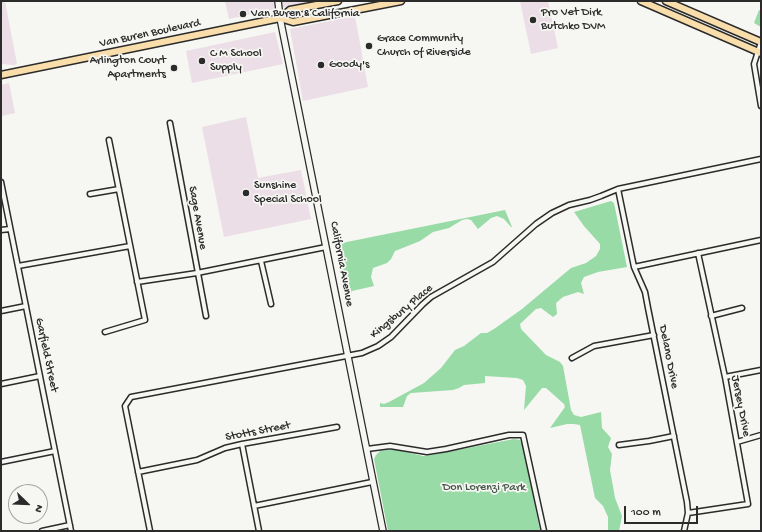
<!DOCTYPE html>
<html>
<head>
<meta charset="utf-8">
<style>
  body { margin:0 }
  #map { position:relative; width:762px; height:532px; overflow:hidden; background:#f6f6f2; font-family:"Gochi Hand",sans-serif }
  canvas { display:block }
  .frame { position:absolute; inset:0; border:2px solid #2b2b2b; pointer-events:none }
  .north { position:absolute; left:8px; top:484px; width:40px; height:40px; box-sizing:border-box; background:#f6f6f2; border:1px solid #a5a5a2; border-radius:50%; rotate:113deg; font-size:11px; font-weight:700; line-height:16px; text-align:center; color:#2b2b2b }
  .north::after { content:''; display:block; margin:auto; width:14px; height:18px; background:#2b2b2b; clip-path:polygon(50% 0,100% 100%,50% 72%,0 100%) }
  .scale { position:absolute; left:624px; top:506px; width:74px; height:18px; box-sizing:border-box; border:2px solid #2b2b2b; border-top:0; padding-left:5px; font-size:12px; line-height:14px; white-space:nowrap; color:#2b2b2b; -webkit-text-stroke:3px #f6f6f2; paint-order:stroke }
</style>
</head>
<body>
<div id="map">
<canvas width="762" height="532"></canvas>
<div class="frame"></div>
<div class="north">N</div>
<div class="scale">100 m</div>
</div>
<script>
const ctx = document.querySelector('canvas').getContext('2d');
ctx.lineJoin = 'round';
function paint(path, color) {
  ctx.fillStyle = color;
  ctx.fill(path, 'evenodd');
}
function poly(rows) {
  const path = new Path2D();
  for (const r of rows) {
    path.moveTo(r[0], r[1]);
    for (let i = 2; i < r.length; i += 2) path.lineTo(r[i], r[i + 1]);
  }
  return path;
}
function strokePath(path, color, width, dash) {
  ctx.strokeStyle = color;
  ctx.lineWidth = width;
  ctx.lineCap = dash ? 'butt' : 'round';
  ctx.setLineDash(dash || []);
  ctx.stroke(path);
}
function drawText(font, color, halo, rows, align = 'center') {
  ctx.font = font + ' "Gochi Hand",sans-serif';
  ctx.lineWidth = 3.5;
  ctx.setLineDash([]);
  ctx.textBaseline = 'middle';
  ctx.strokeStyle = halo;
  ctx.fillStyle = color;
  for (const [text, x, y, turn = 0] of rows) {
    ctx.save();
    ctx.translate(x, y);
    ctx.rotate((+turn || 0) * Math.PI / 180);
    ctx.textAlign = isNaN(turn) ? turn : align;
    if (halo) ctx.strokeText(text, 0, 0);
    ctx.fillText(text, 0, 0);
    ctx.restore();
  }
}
const built = poly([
  [1,1,5,1,17,64,14,65,1,64],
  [225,1,313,1,229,19],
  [520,1,548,1,558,48,531,54],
  [355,16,368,87,303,101,290,29],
  [275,32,283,64,192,83,186,51],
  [9,83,15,113,1,116,1,85],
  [246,117,258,178,301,170,311,219,224,237,202,127]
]);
const green = poly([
  [759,10,761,11,761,27,754,23],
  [611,201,614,203,627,267,598,272,584,277,581,283,584,294,578,292,563,297,556,303,557,314,553,317,541,308,536,309,520,324,521,329,546,355,560,362,563,366,571,410,574,415,581,417,601,412,602,428,611,438,608,447,612,454,610,470,615,498,622,516,619,531,608,531,608,517,603,506,595,498,580,425,574,424,567,424,550,428,565,407,564,404,546,388,542,388,524,410,526,386,523,380,517,378,485,376,485,383,464,385,459,388,453,390,411,393,407,396,403,407,380,407,380,403,384,404,389,402,424,383,441,368,455,350,464,346,481,333,487,333,494,329,522,309,571,268,586,263,596,256,600,249,600,244,584,226,574,212],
  [505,210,512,227,511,227,504,219,497,216,491,218,478,229,471,220,467,219,462,220,449,228,433,232,420,241,395,251,391,259,387,263,373,268,371,277,374,286,352,291,349,297,346,298,337,244],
  [514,439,520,440,523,446,540,531,388,531,374,459,376,455,380,451,394,449,423,456,431,455]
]);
const street = poly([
  [761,42,754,64,761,106],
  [170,123,206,316],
  [1,182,71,531],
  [618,189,634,267,645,292,648,308,687,502,688,513,684,531],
  [90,194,119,189],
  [1,230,10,229],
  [261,261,271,304],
  [18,266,130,246],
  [634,267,761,240],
  [137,282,197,273,326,247],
  [1,311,26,306],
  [711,316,742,308],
  [105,332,145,320,109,140],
  [572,358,594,346,654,335],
  [725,377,761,370],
  [1,384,40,376],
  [737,442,761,435],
  [242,444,259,531],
  [619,445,649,441,674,436],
  [367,449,390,446,427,452,446,449,509,435,523,435,544,531],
  [1,462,55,451],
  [138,472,197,460,225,448,242,444,337,427],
  [254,506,372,482],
  [688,513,748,504,725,377,698,253],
  [42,531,70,525],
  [150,531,125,406,131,397,362,353,378,346,391,337,423,304,431,297,493,262,536,224,552,213,569,205,590,200,601,196,618,189,761,159]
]);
const secondary = poly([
  [278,1,280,18,383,531]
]);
const primary = poly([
  [641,1,761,53],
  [666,1,761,42],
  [280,18,290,10,338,1],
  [1,75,280,18,293,22,401,1]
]);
const markers = [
  [243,14,4,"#2b2b2b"],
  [533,20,4,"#2b2b2b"],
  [369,46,4,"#2b2b2b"],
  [202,61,4,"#2b2b2b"],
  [321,65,4,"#2b2b2b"],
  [174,68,4,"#2b2b2b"],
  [246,193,4,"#2b2b2b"]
];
const poiNames = [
  ["Pro Vet Dirk",541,13],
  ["Butchko DVM",541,27],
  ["Van Buren & California",251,14],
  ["Grace Community",377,39],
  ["Church of Riverside",377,53],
  ["C M School",210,54],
  ["Supply",210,68],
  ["Arlington Court",166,61,"right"],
  ["Apartments",166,75,"right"],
  ["Goody's",329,65],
  ["Sunshine",254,186],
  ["Special School",254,200]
];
const streetNames = [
  ["Van Buren Boulevard",150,34,-12],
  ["Sage Avenue",197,218,80],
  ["California Avenue",341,264,79],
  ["Kingsbury Place",402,312,-40],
  ["Garfield Street",46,355,78],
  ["Delano Drive",668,357,79],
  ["Jersey Drive",740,406,79],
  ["Stotts Street",258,432,-11]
];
const parkNames = [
  ["Don Lorenzi Park",484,488]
];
paint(built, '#ebdee6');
paint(green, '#98dba6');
strokePath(street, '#2b2b2b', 7);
strokePath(secondary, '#2b2b2b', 8);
strokePath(primary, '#2b2b2b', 9);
strokePath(street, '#f6f6f2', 4);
strokePath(secondary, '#f6f6f2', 5.5);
strokePath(primary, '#f9deab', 6);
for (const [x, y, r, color] of markers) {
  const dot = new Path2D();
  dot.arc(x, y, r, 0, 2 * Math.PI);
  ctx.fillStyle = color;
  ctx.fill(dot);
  strokePath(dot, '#f6f6f2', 1.5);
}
drawText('12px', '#2b2b2b', '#f6f6f2', poiNames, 'left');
drawText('12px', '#2b2b2b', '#f6f6f2', streetNames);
drawText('12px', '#46574a', '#f6f6f2', parkNames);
</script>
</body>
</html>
